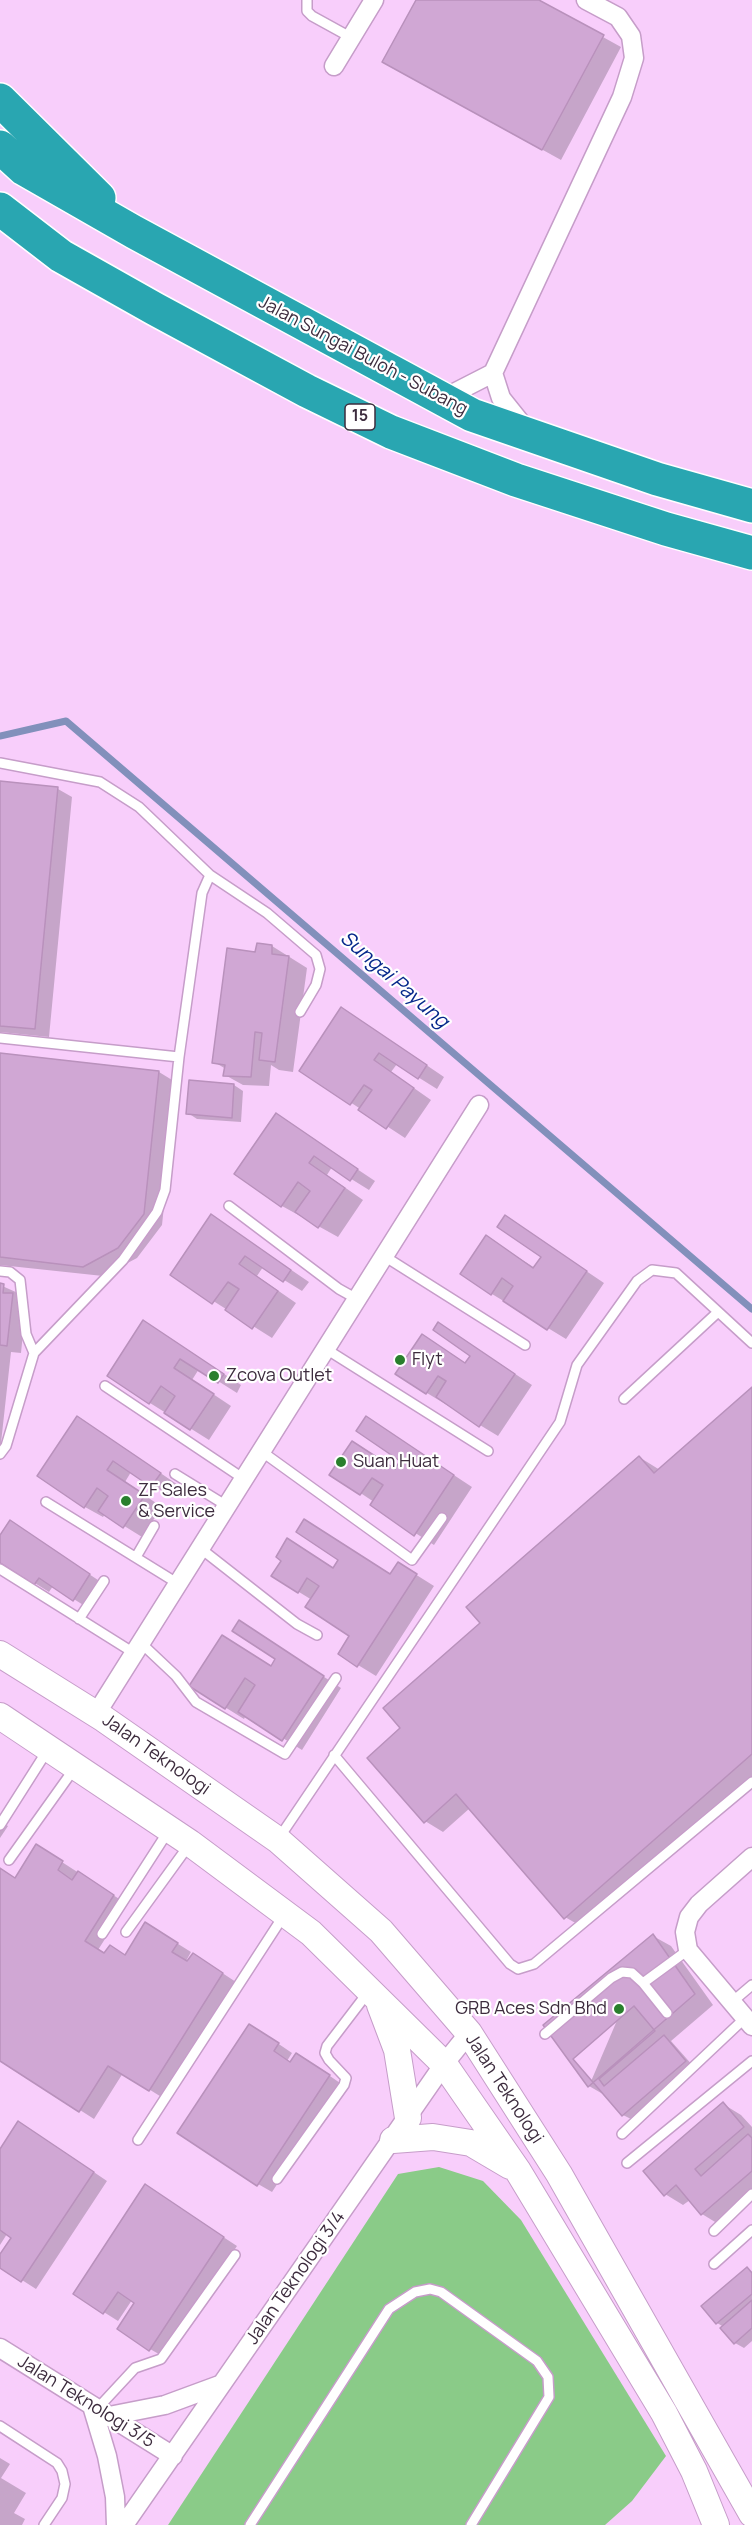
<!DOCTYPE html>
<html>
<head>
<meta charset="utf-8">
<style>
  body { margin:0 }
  canvas { display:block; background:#f8cefb }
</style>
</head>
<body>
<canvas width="752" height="2525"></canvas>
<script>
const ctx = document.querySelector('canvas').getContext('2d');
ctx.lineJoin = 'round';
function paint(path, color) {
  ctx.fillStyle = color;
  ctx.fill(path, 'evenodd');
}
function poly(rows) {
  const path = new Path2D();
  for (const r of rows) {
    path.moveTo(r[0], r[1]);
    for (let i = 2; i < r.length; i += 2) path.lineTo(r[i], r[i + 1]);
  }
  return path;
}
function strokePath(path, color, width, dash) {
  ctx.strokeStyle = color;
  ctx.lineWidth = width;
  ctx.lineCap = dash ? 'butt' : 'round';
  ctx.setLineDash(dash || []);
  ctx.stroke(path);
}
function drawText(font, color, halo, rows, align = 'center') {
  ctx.font = font + ' Manrope,sans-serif';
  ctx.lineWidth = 4.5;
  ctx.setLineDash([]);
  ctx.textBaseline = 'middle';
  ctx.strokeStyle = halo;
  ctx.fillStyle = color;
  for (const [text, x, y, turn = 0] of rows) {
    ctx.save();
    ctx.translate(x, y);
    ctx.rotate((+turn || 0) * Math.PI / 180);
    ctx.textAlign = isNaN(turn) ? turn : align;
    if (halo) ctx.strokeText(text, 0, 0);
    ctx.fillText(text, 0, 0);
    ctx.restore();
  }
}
const green = poly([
  [439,2167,483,2181,521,2220,666,2456,632,2501,605,2525,168,2525,398,2174]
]);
const shadow = poly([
  [418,0,536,0,621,47,561,160,402,72],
  [0,783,58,789,72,797,49,1037,0,1032],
  [272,946,307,968,293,1072,279,1070,271,1065,269,1086,243,1085,225,1075,226,1069,214,1062,257,953],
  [360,1020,444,1077,437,1089,397,1064,391,1072,431,1100,405,1138,301,1070],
  [0,1055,159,1072,177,1083,162,1225,137,1258,103,1276,0,1265],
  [234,1085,243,1091,241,1122,197,1119,188,1113],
  [276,1115,375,1181,369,1190,332,1167,327,1175,363,1200,338,1237,282,1206],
  [212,1216,309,1282,302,1291,263,1267,257,1276,296,1303,272,1338,172,1275],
  [506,1217,604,1283,566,1339,492,1294,486,1237,535,1268,543,1256],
  [0,1285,18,1293,17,1298,26,1303,21,1353,11,1352,0,1452],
  [144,1322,241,1385,237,1393,199,1369,192,1380,231,1406,209,1440,150,1403],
  [439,1324,532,1385,498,1436,427,1393,422,1336,466,1364,472,1355],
  [752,1389,752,1780,584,1928,565,1917,470,1808,443,1832,425,1821,402,1728,482,1623,639,1457,660,1470],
  [367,1418,472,1487,434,1545,372,1505,374,1502,332,1474,353,1443,396,1470,402,1460],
  [96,1429,178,1485,170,1496,131,1472,125,1482,162,1507,142,1537,105,1514,103,1517,85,1507],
  [305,1521,392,1575,399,1564,434,1586,376,1676,340,1654,351,1636,312,1600,273,1576,334,1569,340,1559],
  [24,1531,104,1584,88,1608,53,1586,49,1592,0,1561,0,1538],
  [257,1633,341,1688,302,1750,246,1715,244,1719,191,1686,272,1668,277,1659],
  [0,1821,8,1826,0,1838],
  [51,1855,127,1904,98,1950,105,1954,126,1956,159,1932,191,1952,186,1961,207,1963,236,1982,163,2098,123,2073,94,2119,0,2059,0,1869,16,1879],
  [653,1936,671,1946,713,2005,671,2041,694,2067,633,2120,623,2115,608,2097,589,2086],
  [264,2034,292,2053,287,2061,291,2063,311,2063,343,2085,272,2192,258,2184],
  [723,2104,741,2115,752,2127,752,2197,720,2225,702,2214,690,2200,683,2205,665,2194],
  [33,2131,107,2181,36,2289,0,2266,0,2256,13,2237,7,2234,0,2245,0,2152],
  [159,2195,237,2246,164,2357,150,2349,136,2302,132,2300,118,2321,75,2294],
  [747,2269,752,2272,752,2341,744,2348,735,2343,724,2327,717,2323],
  [0,2458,10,2464,1,2478,26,2493,14,2513,25,2519,22,2525,0,2525]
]);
const stream = poly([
  [0,736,66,721,752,1309]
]);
const building = poly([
  [416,0,539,0,604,35,542,150,382,62,416,0],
  [0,781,58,787,35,1029,0,1026,0,781],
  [257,943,272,945,272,954,289,956,275,1062,259,1060,262,1033,255,1032,251,1077,223,1076,225,1065,212,1063,227,948,255,952,257,943],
  [341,1007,427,1065,418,1079,379,1053,374,1060,414,1088,386,1129,358,1110,372,1090,364,1085,350,1105,299,1071,341,1007],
  [0,1053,159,1071,144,1214,118,1248,83,1267,0,1257,0,1053],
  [189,1080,234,1084,232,1118,186,1114,189,1080],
  [276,1113,358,1169,350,1181,314,1156,309,1163,345,1188,318,1228,295,1212,310,1191,298,1182,281,1207,234,1174,276,1113],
  [211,1214,291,1270,283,1282,245,1256,239,1264,278,1291,252,1329,225,1310,239,1289,228,1282,212,1304,170,1275,211,1214],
  [505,1215,587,1271,547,1330,503,1301,513,1286,502,1278,491,1295,460,1274,486,1235,533,1268,541,1257,497,1227,505,1215],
  [0,1283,4,1284,3,1293,13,1293,7,1346,0,1345,0,1283],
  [143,1320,224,1374,218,1383,180,1359,174,1368,214,1394,190,1430,164,1413,175,1396,161,1386,149,1404,107,1376,143,1320],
  [438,1322,515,1374,479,1427,436,1397,446,1381,438,1376,426,1394,395,1374,422,1334,465,1363,470,1356,433,1330,438,1322],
  [752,1387,752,1754,564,1919,456,1794,424,1823,367,1758,400,1728,383,1708,480,1623,466,1607,639,1456,654,1473,752,1387],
  [77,1416,161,1473,151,1487,113,1461,107,1470,145,1495,123,1528,98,1511,108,1496,97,1488,84,1508,37,1476,77,1416],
  [366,1416,454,1475,414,1536,370,1505,383,1485,372,1478,360,1495,329,1475,352,1441,395,1469,400,1461,356,1431,366,1416],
  [304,1519,390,1574,398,1562,417,1574,357,1667,338,1654,349,1636,305,1607,319,1586,307,1578,298,1593,271,1576,281,1561,276,1557,287,1538,333,1568,338,1560,296,1532,304,1519],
  [10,1520,90,1574,73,1601,39,1578,34,1585,0,1563,0,1535,10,1520],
  [239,1620,324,1676,282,1741,238,1712,255,1685,245,1678,225,1709,189,1686,222,1635,271,1666,275,1659,232,1631,239,1620],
  [36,1844,63,1861,58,1870,72,1880,78,1871,114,1895,85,1941,104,1953,110,1945,125,1955,145,1922,178,1943,172,1952,187,1961,193,1953,223,1973,149,2091,108,2066,79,2112,0,2061,0,1868,15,1878,36,1844],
  [653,1934,695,1994,588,2087,543,2025,653,1934],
  [634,2006,655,2031,599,2079,604,2086,664,2035,686,2061,622,2116,573,2059,634,2006],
  [249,2024,279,2043,274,2051,290,2062,296,2053,330,2075,257,2186,177,2133,249,2024],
  [723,2102,744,2127,695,2169,701,2176,748,2134,752,2138,752,2171,701,2215,676,2185,664,2196,643,2171,723,2102],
  [18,2121,94,2172,21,2282,0,2268,0,2254,11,2238,0,2230,0,2149,18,2121],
  [145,2184,224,2237,149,2351,117,2329,134,2303,118,2292,103,2314,73,2294,145,2184],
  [747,2267,752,2273,752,2294,716,2324,701,2306,747,2267],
  [752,2300,752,2328,734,2344,720,2328,752,2300]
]);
const lane = poly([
  [307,0,307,11,312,16,352,38],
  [0,763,100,782,139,807,210,875,267,913,316,955,320,969,316,985,300,1012],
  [0,1038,179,1057],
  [229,1206,339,1289,357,1299],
  [384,1256,525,1345],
  [0,1271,10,1272,20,1280,26,1334,34,1353],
  [326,1349,488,1451],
  [105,1386,244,1479],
  [624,1399,718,1312],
  [261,1451,412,1560,442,1518],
  [0,1454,6,1446,34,1353,123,1260,157,1212,165,1190,179,1057,202,893,210,875],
  [175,1474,227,1506],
  [46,1502,177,1583],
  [200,1548,297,1624,317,1635],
  [136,1557,154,1526],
  [0,1569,134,1653],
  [79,1619,104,1581],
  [141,1643,176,1676,196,1702,285,1754,336,1678],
  [334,1755,510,1964,518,1969,534,1964,752,1782],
  [0,1825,47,1751],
  [279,1838,560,1422,577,1365,637,1281,652,1270,676,1273,752,1343],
  [9,1860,74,1769],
  [126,1932,189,1845],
  [102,1934,169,1830],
  [643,1983,688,1950],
  [732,2002,752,1985],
  [545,2034,611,1978,622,1972,632,1973,643,1983,667,2013],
  [622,2134,745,2018],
  [138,2140,284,1915],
  [627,2163,752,2061],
  [277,2179,344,2085,346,2078,329,2060,325,2053,327,2046,369,1991],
  [714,2231,752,2194],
  [714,2264,752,2230],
  [97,2409,135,2368,161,2359,235,2255],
  [0,2426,57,2463,62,2471,65,2484,62,2498,44,2525],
  [250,2525,389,2309,415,2292,430,2289,441,2292,537,2361,548,2377,549,2397,471,2525]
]);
const street = poly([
  [334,66,374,0],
  [493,373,501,398,525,428],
  [438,391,452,394,493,373,622,97,634,58,631,36,618,17,586,0],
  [96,1714,479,1105],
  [752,1857,699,1904,689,1917,685,1932,688,1950,752,2026],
  [0,2348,173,2456],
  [92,2406,107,2456,115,2497,116,2525],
  [109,2416,165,2405,222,2384],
  [124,2525,444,2064,469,2033]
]);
const secondary = poly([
  [0,1654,104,1719,278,1840,381,1931,469,2033,559,2174,752,2514],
  [0,1716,190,1843,311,1933,444,2064,518,2171,664,2413,694,2471,716,2525],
  [380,2005,397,2050,408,2118],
  [393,2140,433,2137,471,2143,510,2166]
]);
const highway = poly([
  [0,100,99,198],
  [0,147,24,169,134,232,472,415,657,479,752,506],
  [0,209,61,256,155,309,307,391,391,432,516,480,666,529,752,553]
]);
const markers = [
  [400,1360,6,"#297f2d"],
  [214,1376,6,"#297f2d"],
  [341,1462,6,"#297f2d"],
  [126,1501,6,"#297f2d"],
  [619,2009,6,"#297f2d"]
];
const shields = [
  [360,417,30]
];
const shieldNames = [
  ["15",360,417]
];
const streetNames = [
  ["Jalan Sungai Buloh - Subang",363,356,28],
  ["Jalan Teknologi",156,1755,35],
  ["Jalan Teknologi",504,2089,57],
  ["Jalan Teknologi 3/4",296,2278,-55],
  ["Jalan Teknologi 3/5",86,2402,32]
];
const poiNames = [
  ["Flyt",412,1360],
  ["Zcova Outlet",226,1376],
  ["Suan Huat",353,1462],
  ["ZF Sales",138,1491],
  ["& Service",138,1512],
  ["GRB Aces Sdn Bhd",607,2009,"right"]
];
const waterNames = [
  ["Sungai Payung",394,980,41]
];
paint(green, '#8acb88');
paint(shadow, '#0003');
strokePath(stream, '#8290bb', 7);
paint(building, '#d0a7d4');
strokePath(building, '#b991bc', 1.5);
strokePath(lane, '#c69dc9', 12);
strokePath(street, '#c69dc9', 21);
strokePath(secondary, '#c69dc9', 28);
strokePath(highway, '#fff', 36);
strokePath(lane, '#fff', 9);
strokePath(street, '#fff', 18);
strokePath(secondary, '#fff', 26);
strokePath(highway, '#29a6b1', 33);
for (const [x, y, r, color] of markers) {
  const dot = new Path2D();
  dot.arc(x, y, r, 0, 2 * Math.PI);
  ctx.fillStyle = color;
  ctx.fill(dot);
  strokePath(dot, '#fff', 2);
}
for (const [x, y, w] of shields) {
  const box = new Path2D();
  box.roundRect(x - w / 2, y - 13, w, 26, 4.5);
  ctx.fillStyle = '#fff';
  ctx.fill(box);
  strokePath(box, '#3d2c3e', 1.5);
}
drawText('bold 16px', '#3d2c3e', null, shieldNames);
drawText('18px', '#3d2c3e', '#fff', streetNames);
drawText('18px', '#3d2c3e', '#fff', poiNames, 'left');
drawText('italic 20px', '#06288b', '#fff', waterNames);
</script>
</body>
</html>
